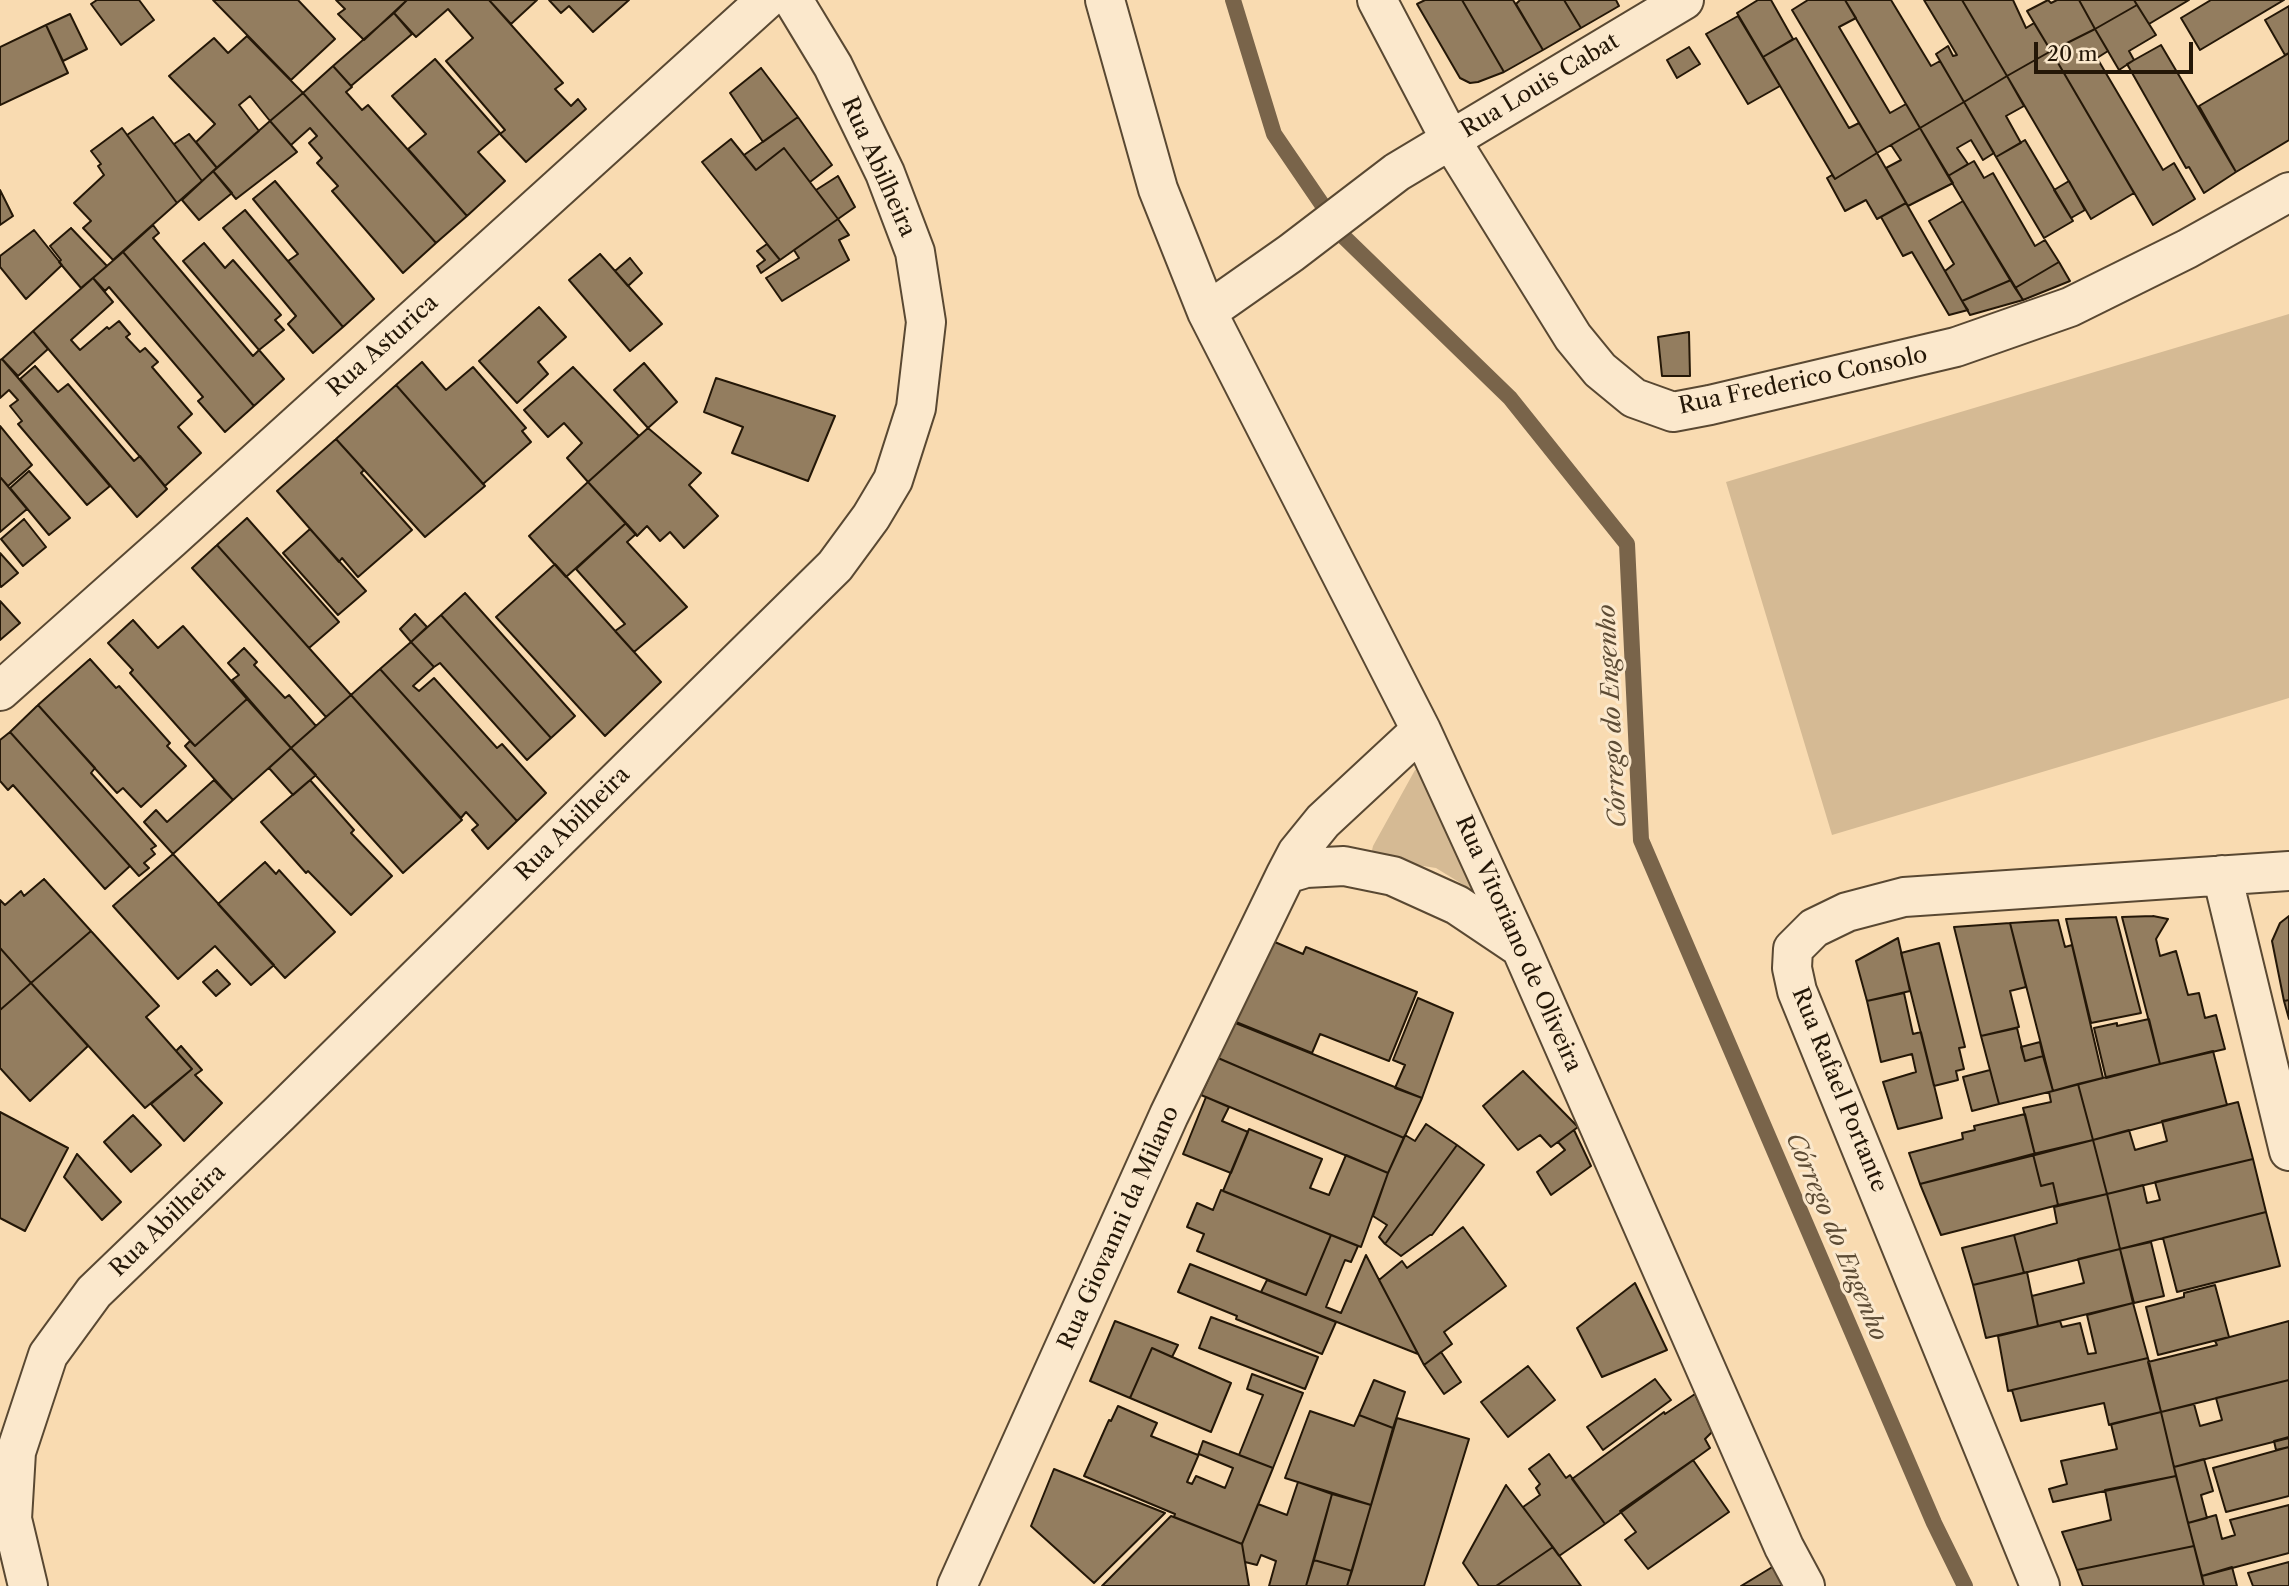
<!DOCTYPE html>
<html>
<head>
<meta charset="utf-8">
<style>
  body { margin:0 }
  #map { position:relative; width:2289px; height:1586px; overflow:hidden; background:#f9dbb1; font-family:"Libre Caslon Text",serif }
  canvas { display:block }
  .scale { position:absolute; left:2034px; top:42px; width:159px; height:32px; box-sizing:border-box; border:4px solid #241707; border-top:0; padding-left:9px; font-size:21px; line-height:24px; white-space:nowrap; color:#241707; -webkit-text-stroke:5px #fbe8cc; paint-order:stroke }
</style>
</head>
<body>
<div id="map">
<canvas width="2289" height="1586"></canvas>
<div class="scale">20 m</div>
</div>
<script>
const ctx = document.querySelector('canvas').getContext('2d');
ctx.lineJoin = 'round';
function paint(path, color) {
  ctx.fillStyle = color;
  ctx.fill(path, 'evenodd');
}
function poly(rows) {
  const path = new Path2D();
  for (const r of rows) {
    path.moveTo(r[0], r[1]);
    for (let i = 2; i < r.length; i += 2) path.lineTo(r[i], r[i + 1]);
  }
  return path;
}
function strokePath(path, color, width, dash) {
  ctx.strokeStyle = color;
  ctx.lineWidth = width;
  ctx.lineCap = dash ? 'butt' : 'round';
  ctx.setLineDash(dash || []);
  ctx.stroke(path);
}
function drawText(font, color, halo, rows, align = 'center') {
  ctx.font = font + ' "Libre Caslon Text",serif';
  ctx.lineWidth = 6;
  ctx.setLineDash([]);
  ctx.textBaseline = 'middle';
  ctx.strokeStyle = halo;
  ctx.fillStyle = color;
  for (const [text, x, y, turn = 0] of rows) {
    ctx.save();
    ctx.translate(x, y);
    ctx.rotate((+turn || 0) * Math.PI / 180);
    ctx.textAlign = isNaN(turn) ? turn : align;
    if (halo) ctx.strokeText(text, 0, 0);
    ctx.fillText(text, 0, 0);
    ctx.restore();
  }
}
const green = poly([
  [2289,314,2289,698,1832,835,1726,482],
  [1423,766,1480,895,1436,868,1384,860,1371,855,1373,846,1415,770]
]);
const stream = poly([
  [1233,0,1274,134,1345,238,1510,398,1627,544,1641,840,1934,1523,1965,1586]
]);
const building = poly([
  [97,0,139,0,154,20,121,45,91,4,97,0],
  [213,0,298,0,335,39,291,80,213,0],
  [336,0,407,0,364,40,338,14,345,9,336,0],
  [407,0,489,0,563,83,555,89,571,106,578,99,586,109,526,162,500,134,505,130,446,61,473,38,448,9,416,37,394,13,407,0],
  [489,0,537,0,511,24,489,0],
  [549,0,629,0,593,32,569,6,561,13,549,0],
  [1425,0,1462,0,1504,72,1478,82,1470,83,1460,78,1417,4,1425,0],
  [1462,0,1513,0,1543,50,1504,72,1462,0],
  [1520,0,1564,0,1581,28,1543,50,1516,4,1520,0],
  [1564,0,1616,0,1619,6,1581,28,1564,0],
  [1758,0,1771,0,1793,39,1763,57,1737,13,1758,0],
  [1808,0,1845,0,1856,18,1839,27,1890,113,1906,104,1920,128,1877,153,1792,10,1808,0],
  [1845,0,1891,0,1931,66,1940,61,1964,102,1920,128,1845,0],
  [1924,0,1962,0,2007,76,1964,102,1936,54,1948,46,1953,56,1957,55,1924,0],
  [1962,0,2013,0,2026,28,2034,23,2051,51,2007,76,1962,0],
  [2048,0,2051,3,2057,0,2079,0,2095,29,2051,51,2027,11,2048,0],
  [2079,0,2134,0,2137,5,2095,29,2079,0],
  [2134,0,2189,0,2149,24,2134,0],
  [2211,0,2284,0,2200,50,2181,18,2211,0],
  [2137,5,2156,35,2129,51,2134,60,2119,70,2095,29,2137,5],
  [2289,6,2289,53,2285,55,2265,20,2289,6],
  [394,13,412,34,351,86,333,66,394,13],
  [70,14,87,49,63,61,46,25,70,14],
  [1738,16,1780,86,1748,104,1706,34,1738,16],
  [46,25,68,73,0,105,0,47,46,25],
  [2095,29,2108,51,2097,58,2163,170,2174,163,2195,199,2153,225,2051,51,2095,29],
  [247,36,303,93,270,121,250,96,239,105,259,131,217,168,196,142,215,124,169,76,214,38,228,53,247,36],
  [1796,38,1849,128,1859,123,1877,153,1835,179,1763,57,1796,38],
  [2161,45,2236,172,2204,193,2189,167,2186,168,2127,64,2161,45],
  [1689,47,1700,64,1677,78,1667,60,1689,47],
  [2051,51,2134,193,2091,219,2007,76,2051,51],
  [2289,53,2289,140,2236,172,2199,106,2289,53],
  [435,59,500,133,478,152,505,181,467,216,408,149,426,134,392,96,435,59],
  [333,66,352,87,346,92,362,110,368,105,467,216,436,243,303,93,333,66],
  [761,68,798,117,763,142,730,93,761,68],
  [2007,76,2024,106,2006,116,2021,143,1996,157,1964,102,2007,76],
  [303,93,436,243,403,273,332,191,338,186,317,163,322,158,309,143,317,136,310,128,291,145,270,121,303,93],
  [1964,102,1994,153,1983,160,1971,140,1957,148,1968,164,1948,176,1920,128,1964,102],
  [153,117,202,181,177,203,127,135,153,117],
  [798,117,832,165,810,182,784,148,756,170,744,155,798,117],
  [270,121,297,152,236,199,213,171,270,121],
  [122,128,177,203,113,260,83,228,91,221,74,203,104,175,98,166,101,164,91,151,122,128],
  [1920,128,1953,183,1908,206,1886,168,1901,160,1891,145,1920,128],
  [189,134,217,168,202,181,174,144,189,134],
  [731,139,756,170,784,148,838,219,780,260,702,162,731,139],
  [2025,140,2073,221,2044,238,1996,157,2025,140],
  [1877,153,1906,203,1877,219,1866,200,1845,211,1827,178,1832,175,1835,179,1877,153],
  [1974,161,1984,178,1993,173,2035,246,2045,240,2059,262,2015,288,1948,176,1974,161],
  [213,171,232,193,199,220,182,200,213,171],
  [838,176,855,207,838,219,816,190,838,176],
  [275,181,374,299,343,327,288,261,298,254,253,199,275,181],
  [2069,181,2085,210,2071,218,2054,190,2069,181],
  [0,190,13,216,0,225,0,190],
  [1963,201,2011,280,1962,301,1945,271,1954,264,1929,221,1963,201],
  [1906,203,1962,301,1968,310,1949,315,1912,252,1903,256,1881,217,1906,203],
  [245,210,343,327,313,353,288,324,296,316,223,228,245,210],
  [838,219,849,235,839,240,849,260,782,301,766,278,799,258,794,250,838,219],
  [153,225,159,233,153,238,253,356,259,350,284,379,254,406,123,252,153,225],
  [71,228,107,266,81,288,59,262,61,260,50,246,71,228],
  [34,230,62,265,26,299,0,267,0,256,34,230],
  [204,243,225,268,233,260,281,315,275,320,284,330,259,350,183,261,204,243],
  [767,244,780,260,761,273,757,266,765,260,757,251,767,244],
  [123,252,254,406,225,432,198,401,203,397,109,287,105,291,93,278,123,252],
  [600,254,662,324,630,351,569,280,600,254],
  [630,258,642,273,628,286,615,271,630,258],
  [2059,262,2070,281,2023,300,2015,288,2059,262],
  [93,278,113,302,71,340,80,350,107,327,109,329,119,321,130,334,126,337,140,352,145,348,158,362,152,367,192,414,178,427,201,453,165,486,33,331,93,278],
  [2011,280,2023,300,1970,315,1962,301,2011,280],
  [539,307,566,337,538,362,548,374,517,403,479,361,539,307],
  [33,331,48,349,18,376,2,359,33,331],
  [1689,332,1690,376,1662,376,1658,337,1689,332],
  [2,359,110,486,87,505,18,424,22,421,10,406,18,400,9,390,0,398,0,360,2,359],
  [422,362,446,390,473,367,526,428,522,431,531,442,483,484,396,385,422,362],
  [644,363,677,402,648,428,614,390,644,363],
  [35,366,58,392,68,384,134,461,140,456,167,489,137,517,20,379,35,366],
  [573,367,639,436,588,482,567,458,582,443,564,423,548,437,524,410,573,367],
  [716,378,835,416,808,481,732,453,743,427,704,412,716,378],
  [396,385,485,486,425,537,336,439,396,385],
  [0,426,32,465,8,486,0,477,0,426],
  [648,428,701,473,689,485,718,516,684,548,670,532,660,541,647,526,637,536,588,482,648,428],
  [336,439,364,470,361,473,412,530,358,577,342,558,339,562,277,491,336,439],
  [29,471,70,518,49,535,10,488,29,471],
  [0,477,27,509,0,532,0,477],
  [588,482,626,523,566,577,529,536,588,482],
  [247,518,339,622,309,648,217,545,247,518],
  [24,519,46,547,23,566,1,539,24,519],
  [626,523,636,534,627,542,687,607,634,652,615,631,625,624,576,569,626,523],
  [310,529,366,591,338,615,283,553,310,529],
  [217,545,351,695,326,717,192,568,217,545],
  [0,553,18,573,1,587,0,585,0,553],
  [555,564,661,682,605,736,496,617,555,564],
  [465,593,575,716,551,738,441,615,465,593],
  [0,601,20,623,0,640,0,601],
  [415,614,427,627,411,642,400,629,415,614],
  [441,615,551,738,527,760,440,663,434,667,411,642,441,615],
  [133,620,158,648,183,626,247,699,195,746,130,673,133,670,108,643,133,620],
  [411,642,434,667,413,686,419,691,434,678,497,748,502,744,546,793,517,821,380,669,411,642],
  [244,648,257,662,254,665,285,698,289,695,316,726,291,748,232,680,239,675,228,663,244,648],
  [90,659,116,688,119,686,170,743,167,746,186,766,141,807,123,788,117,793,38,705,90,659],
  [380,669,517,821,488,849,472,830,478,825,466,812,461,818,351,695,380,669],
  [351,695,462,820,403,873,291,748,351,695],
  [247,699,291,748,233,800,185,746,190,741,195,746,247,699],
  [38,705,95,768,91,773,156,846,151,849,155,854,144,863,149,868,139,876,10,732,38,705],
  [10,732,130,866,105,889,13,785,8,790,0,781,0,740,10,732],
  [291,748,316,775,293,795,269,768,291,748],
  [214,780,233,800,173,854,144,822,156,810,167,822,214,780],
  [310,780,354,830,351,833,392,876,351,915,308,871,306,873,261,822,310,780],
  [173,854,274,965,251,985,215,946,178,979,113,906,173,854],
  [265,862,276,874,279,870,335,932,285,978,218,904,265,862],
  [44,879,91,931,31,983,0,948,0,900,5,905,21,891,24,896,44,879],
  [2153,916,2168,919,2156,939,2160,956,2176,951,2188,995,2199,993,2205,1018,2216,1015,2225,1049,2160,1064,2122,917,2153,916],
  [2289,916,2289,1000,2284,1001,2272,941,2280,923,2289,916],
  [2116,917,2141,1013,2091,1023,2066,919,2116,917],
  [2058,920,2065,947,2072,945,2103,1078,2053,1091,2010,923,2058,920],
  [2010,923,2026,987,2010,991,2019,1027,1981,1036,1954,927,2010,923],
  [91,931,159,1006,146,1017,192,1069,145,1108,31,983,91,931],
  [1898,938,1910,991,1867,1001,1856,961,1898,938],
  [1270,940,1303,954,1306,947,1417,992,1389,1061,1320,1034,1312,1053,1236,1022,1270,940],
  [1939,943,1965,1047,1959,1048,1964,1069,1956,1071,1958,1080,1934,1086,1901,953,1939,943],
  [0,948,31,983,0,1010,0,948],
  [217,970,230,984,216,996,203,982,217,970],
  [31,983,88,1046,30,1101,0,1068,0,1010,31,983],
  [1904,993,1913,1034,1921,1032,1942,1118,1898,1129,1883,1082,1916,1072,1912,1054,1881,1062,1867,1001,1904,993],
  [1418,998,1453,1013,1422,1098,1395,1088,1405,1065,1393,1060,1418,998],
  [2289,1000,2289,1019,2284,1001,2289,1000],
  [2149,1019,2160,1064,2106,1078,2094,1028,2117,1023,2117,1026,2149,1019],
  [1233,1022,1422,1098,1404,1138,1218,1058,1233,1022],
  [2017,1028,2025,1061,2043,1056,2053,1091,1999,1104,1981,1036,2017,1028],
  [2040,1042,2043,1056,2025,1061,2021,1047,2040,1042],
  [181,1046,202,1070,195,1075,222,1103,184,1141,151,1104,192,1069,176,1051,181,1046],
  [2213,1051,2227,1105,2093,1140,2078,1084,2213,1051],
  [1218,1058,1404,1138,1388,1173,1201,1095,1218,1058],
  [1990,1070,1999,1104,1972,1111,1963,1077,1990,1070],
  [1523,1071,1578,1127,1551,1147,1540,1135,1518,1150,1483,1106,1523,1071],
  [2078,1084,2093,1140,2035,1155,2023,1108,2051,1102,2049,1092,2078,1084],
  [1206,1097,1229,1107,1222,1121,1248,1132,1231,1173,1183,1154,1206,1097],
  [2238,1102,2253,1159,2107,1194,2093,1140,2129,1130,2135,1150,2167,1141,2162,1121,2238,1102],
  [0,1112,68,1148,25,1231,0,1218,0,1112],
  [2025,1114,2035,1155,1920,1184,1909,1153,1963,1139,1962,1133,1975,1130,1974,1126,2025,1114],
  [133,1115,161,1145,131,1172,104,1142,133,1115],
  [1426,1124,1457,1145,1385,1244,1379,1237,1387,1225,1373,1216,1388,1173,1405,1135,1415,1141,1426,1124],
  [1249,1129,1322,1159,1310,1188,1329,1195,1346,1155,1388,1173,1361,1247,1223,1191,1249,1129],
  [1574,1130,1591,1166,1551,1195,1537,1172,1565,1150,1558,1142,1574,1130],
  [2093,1140,2107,1194,2058,1205,2053,1183,2041,1186,2033,1154,2093,1140],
  [1457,1145,1484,1165,1432,1235,1430,1235,1401,1256,1385,1244,1457,1145],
  [77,1154,121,1202,102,1220,64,1177,77,1154],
  [2033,1154,2041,1186,2053,1183,2058,1205,1941,1235,1920,1184,2033,1154],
  [2253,1159,2266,1212,2120,1249,2107,1194,2143,1185,2147,1203,2160,1200,2155,1182,2253,1159],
  [1221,1190,1331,1235,1306,1295,1197,1251,1204,1234,1187,1227,1197,1203,1213,1210,1221,1190],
  [2107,1194,2120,1249,2024,1273,2014,1235,2057,1223,2054,1207,2107,1194],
  [2266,1212,2280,1266,2177,1292,2163,1238,2266,1212],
  [1463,1227,1506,1286,1444,1332,1452,1344,1424,1365,1379,1280,1402,1261,1407,1268,1463,1227],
  [1331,1235,1358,1246,1351,1262,1345,1260,1326,1307,1341,1313,1366,1255,1418,1354,1261,1292,1267,1280,1306,1295,1331,1235],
  [2014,1235,2024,1273,1973,1285,1962,1248,2014,1235],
  [2151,1242,2164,1296,2134,1303,2120,1249,2151,1242],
  [2120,1249,2133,1303,2038,1326,2032,1296,2084,1283,2078,1259,2120,1249],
  [1190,1264,1336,1322,1322,1354,1236,1319,1237,1316,1178,1292,1190,1264],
  [2027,1272,2038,1326,1986,1338,1973,1285,2027,1272],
  [1635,1283,1667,1350,1602,1377,1577,1328,1635,1283],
  [2215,1285,2229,1337,2158,1355,2146,1307,2184,1297,2184,1293,2215,1285],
  [2133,1303,2148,1358,2008,1391,1998,1336,2060,1321,2062,1327,2080,1323,2088,1354,2096,1353,2087,1315,2133,1303],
  [1211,1317,1318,1357,1305,1389,1199,1348,1211,1317],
  [1115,1321,1178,1345,1172,1357,1152,1348,1130,1398,1090,1381,1115,1321],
  [2289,1321,2289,1380,2161,1412,2148,1362,2217,1345,2215,1341,2289,1321],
  [1152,1348,1231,1383,1211,1432,1130,1398,1152,1348],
  [1441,1352,1461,1382,1444,1394,1424,1365,1441,1352],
  [2148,1358,2161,1412,2109,1425,2104,1403,2021,1421,2012,1390,2148,1358],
  [1528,1366,1555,1400,1508,1437,1481,1402,1528,1366],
  [1252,1374,1303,1393,1273,1468,1239,1455,1263,1395,1247,1389,1252,1374],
  [1655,1379,1671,1400,1603,1450,1587,1427,1655,1379],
  [1374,1380,1405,1392,1393,1428,1359,1415,1374,1380],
  [2289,1380,2289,1438,2174,1467,2161,1412,2194,1404,2200,1426,2222,1420,2216,1398,2289,1380],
  [1695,1394,1712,1432,1705,1439,1710,1448,1605,1524,1572,1479,1664,1412,1665,1414,1695,1394],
  [1118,1406,1157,1423,1151,1436,1198,1455,1203,1441,1273,1468,1242,1544,1174,1517,1175,1514,1084,1476,1109,1420,1111,1421,1118,1406],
  [1199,1454,1233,1468,1225,1488,1196,1476,1192,1484,1187,1482,1199,1454],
  [1310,1411,1354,1426,1359,1415,1393,1428,1371,1505,1285,1478,1310,1411],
  [2161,1412,2176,1476,2053,1502,2049,1489,2067,1484,2061,1461,2117,1449,2111,1424,2161,1412],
  [1397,1418,1469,1439,1424,1586,1347,1586,1397,1418],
  [2289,1437,2289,1447,2276,1450,2274,1441,2289,1437],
  [2289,1447,2289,1496,2226,1512,2213,1468,2289,1447],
  [1549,1454,1566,1478,1570,1475,1605,1524,1559,1556,1523,1507,1540,1495,1536,1488,1540,1484,1529,1469,1549,1454],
  [2204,1459,2213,1491,2201,1495,2207,1518,2188,1523,2174,1467,2204,1459],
  [1693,1460,1729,1512,1648,1569,1625,1540,1636,1532,1620,1511,1693,1460],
  [1054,1469,1165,1513,1094,1583,1031,1526,1054,1469],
  [2176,1476,2194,1546,2077,1570,2062,1532,2111,1520,2105,1490,2176,1476],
  [1298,1482,1332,1494,1306,1586,1269,1586,1276,1561,1261,1555,1257,1565,1245,1562,1242,1544,1258,1504,1287,1515,1298,1482],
  [1506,1485,1553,1547,1496,1586,1479,1586,1463,1563,1506,1485],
  [1332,1494,1371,1505,1352,1571,1314,1560,1332,1494],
  [2289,1505,2289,1553,2202,1576,2188,1523,2216,1515,2222,1539,2235,1535,2230,1520,2289,1505],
  [1171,1516,1242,1544,1249,1586,1102,1586,1171,1516],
  [2194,1546,2204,1586,2083,1586,2077,1570,2194,1546],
  [1553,1547,1581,1586,1496,1586,1553,1547],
  [1314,1560,1352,1571,1347,1586,1306,1586,1314,1560],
  [2289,1562,2289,1586,2253,1586,2248,1573,2289,1562],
  [1774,1566,1783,1586,1741,1586,1774,1566],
  [2232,1567,2237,1586,2204,1586,2202,1576,2232,1567]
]);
const minor = poly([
  [1105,0,1158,189,1207,312,1421,730,1521,948,1784,1547,1805,1586],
  [1377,0,1450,139,1573,337,1600,370,1634,398,1673,412,1710,405,1956,347,2070,307,2187,249,2289,192],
  [1207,312,1291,253,1397,172,1684,0],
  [0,691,171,539,766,0],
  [1286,874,1297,853,1323,821,1421,730],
  [2222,875,2289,1151],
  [28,1586,12,1519,16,1452,48,1355,94,1292,279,1114,835,566,871,517,893,480,916,408,926,322,915,252,885,173,833,66,793,0],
  [957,1586,1169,1115,1286,874,1306,868,1344,866,1393,876,1457,905,1521,948],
  [2040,1586,1797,991,1792,968,1793,949,1814,928,1847,912,1904,897,2289,871]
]);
const streetNames = [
  ["Rua Louis Cabat",1540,86,-31],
  ["Rua Abilheira",878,167,66],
  ["Rua Asturica",383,346,-42],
  ["Rua Frederico Consolo",1803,381,-12],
  ["Rua Abilheira",573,824,-45],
  ["Rua Vitoriano de Oliveira",1518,944,66],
  ["Rua Rafael Portante",1839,1090,68],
  ["Rua Abilheira",168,1221,-44],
  ["Rua Giovanni da Milano",1119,1228,-66]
];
const waterNames = [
  ["Córrego do Engenho",1613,716,-93],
  ["Córrego do Engenho",1836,1237,67]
];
paint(green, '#d5ba94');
strokePath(stream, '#79644a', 16);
paint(building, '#937d5f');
strokePath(building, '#241707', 2);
strokePath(minor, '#594832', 42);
strokePath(minor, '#fbe8cc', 38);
drawText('23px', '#241707', '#fbe8cc', streetNames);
drawText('italic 24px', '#5c4b34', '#fbe8cc', waterNames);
</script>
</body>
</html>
